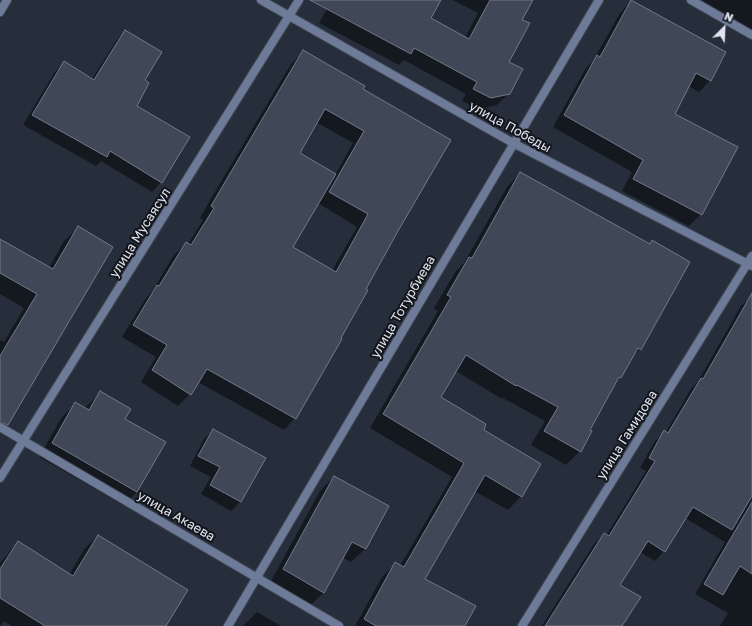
<!DOCTYPE html>
<html>
<head>
<meta charset="utf-8">
<style>
  body { margin:0 }
  #map { position:relative; width:752px; height:626px; overflow:hidden; background:#262d3b; font-family:"Golos Text",sans-serif }
  canvas { display:block }
  .north { position:absolute; left:704px; top:8px; width:40px; height:40px; -webkit-text-stroke:3px #12151c; paint-order:stroke; rotate:24deg; font-size:11px; font-weight:700; line-height:16px; text-align:center; color:#e0e4ee }
  .north::after { content:''; display:block; margin:auto; width:14px; height:18px; background:#e0e4ee; clip-path:polygon(50% 0,100% 100%,50% 72%,0 100%) }
</style>
</head>
<body>
<div id="map">
<canvas width="752" height="626"></canvas>
<div class="north">N</div>
</div>
<script>
const ctx = document.querySelector('canvas').getContext('2d');
ctx.lineJoin = 'round';
function paint(path, color) {
  ctx.fillStyle = color;
  ctx.fill(path, 'evenodd');
}
function poly(rows) {
  const path = new Path2D();
  for (const r of rows) {
    path.moveTo(r[0], r[1]);
    for (let i = 2; i < r.length; i += 2) path.lineTo(r[i], r[i + 1]);
  }
  return path;
}
function strokePath(path, color, width, dash) {
  ctx.strokeStyle = color;
  ctx.lineWidth = width;
  ctx.lineCap = dash ? 'butt' : 'round';
  ctx.setLineDash(dash || []);
  ctx.stroke(path);
}
function drawText(font, color, halo, rows, align = 'center') {
  ctx.font = font + ' "Golos Text",sans-serif';
  ctx.lineWidth = 4;
  ctx.setLineDash([]);
  ctx.textBaseline = 'middle';
  ctx.strokeStyle = halo;
  ctx.fillStyle = color;
  for (const [text, x, y, turn = 0] of rows) {
    ctx.save();
    ctx.translate(x, y);
    ctx.rotate((+turn || 0) * Math.PI / 180);
    ctx.textAlign = isNaN(turn) ? turn : align;
    if (halo) ctx.strokeText(text, 0, 0);
    ctx.fillText(text, 0, 0);
    ctx.restore();
  }
}
const shadow = poly([
  [332,0,440,0,430,18,465,38,478,13,453,0,532,0,521,20,508,63,509,93,497,105,479,109,462,101,466,94,404,60,399,65,319,23],
  [701,0,752,0,752,30],
  [631,1,710,80,699,92,688,86,673,114,701,214,689,226,622,191,632,172,553,127,586,68,593,61,620,13],
  [125,31,144,81,136,106,161,182,152,192,101,161,96,166,23,125,55,72,64,63,92,79,116,41],
  [117,41,119,41,93,84,91,83],
  [303,52,362,90,397,231,295,418,284,430,198,382,190,394,178,406,141,382,156,357,122,337,146,298,153,290,174,255,186,243,188,244,203,220,200,218,213,195,291,64],
  [316,122,353,143,335,175,298,153],
  [318,203,357,227,332,271,291,248],
  [520,173,649,245,653,241,640,349,631,358,620,378,615,383,589,431,591,432,580,451,566,465,531,445,545,421,503,398,502,399,456,371,440,398,482,431,521,496,508,510,474,491,423,579,464,626,355,626,382,577,396,563,400,566,452,477,370,428,438,311,434,308,456,271,464,263,507,187],
  [78,228,13,415,0,428,0,340,4,342,24,308,0,294,0,240,49,268,64,241],
  [751,297,752,626,720,626,728,613,695,594,725,542,685,518,664,551,655,561,640,552,619,585,621,626,542,626,594,544,604,534,606,536,646,471,640,468,655,441,666,432,691,389,697,383,741,306],
  [100,393,123,419,137,492,123,505,39,457,62,417,75,404,84,409],
  [214,430,241,501,231,511,201,494,211,477,190,466,204,439],
  [334,477,388,507,365,549,351,562,342,557,324,592,310,606,270,583,320,491],
  [98,536,165,626,12,626,4,621,0,626,0,563,18,542,69,575,85,548],
  [257,612,281,626,243,626]
]);
const building = poly([
  [310,0,441,0,431,18,469,39,490,0,533,0,522,20,530,23,509,62,523,69,510,94,491,98,473,89,477,82,414,48,411,54,310,0],
  [631,0,726,52,711,81,696,73,675,114,738,147,702,215,633,179,643,160,564,115,597,55,600,57,631,0],
  [125,30,162,52,145,80,149,83,137,106,190,137,162,183,110,151,107,157,32,115,64,61,94,80,125,30],
  [303,50,365,86,363,89,451,140,398,231,366,289,368,290,341,338,342,339,296,419,207,369,191,395,152,370,167,345,133,325,157,285,159,286,186,242,191,245,214,208,211,206,225,182,303,50],
  [325,109,364,131,329,192,368,214,336,272,293,247,336,174,300,153,325,109],
  [520,172,650,244,652,240,690,262,641,350,638,348,621,378,619,377,590,430,592,431,581,452,544,431,558,407,517,385,516,386,466,355,441,397,486,424,484,430,541,464,522,497,485,475,425,579,476,606,465,626,376,626,364,619,395,562,404,567,464,463,383,414,451,297,447,295,469,257,472,258,520,172],
  [78,226,113,247,8,425,0,422,0,356,37,294,0,273,0,239,53,269,78,226],
  [752,293,752,496,732,530,693,507,665,552,648,541,620,585,641,597,622,626,545,626,604,533,609,536,655,461,649,458,664,430,668,433,701,378,703,379,752,293],
  [100,391,131,409,125,419,166,442,137,492,52,443,75,402,89,410,100,391],
  [213,429,266,458,241,502,210,485,220,467,198,456,213,429],
  [334,476,389,506,366,549,352,542,324,593,283,569,334,476],
  [752,502,752,574,740,566,723,595,704,584,752,502],
  [98,535,188,590,166,626,45,626,0,598,0,569,18,541,73,576,98,535]
]);
const street = poly([
  [261,0,513,143,752,266],
  [691,0,752,35],
  [0,12,7,0],
  [0,427,339,626],
  [0,478,299,0],
  [228,626,599,0],
  [522,626,752,256]
]);
const streetNames = [
  ["улица Победы",510,127,29],
  ["улица Мусаясул",140,233,-58],
  ["улица Тотурбиева",403,307,-60],
  ["улица Гамидова",627,435,-58],
  ["улица Акаева",176,516,30]
];
paint(shadow, '#0007');
paint(building, '#404857');
strokePath(building, '#717a8b', 1);
strokePath(street, '#444a58', 10);
strokePath(street, '#6e7b98', 8);
drawText('13px', '#e0e4ee', '#12151c', streetNames);
</script>
</body>
</html>
